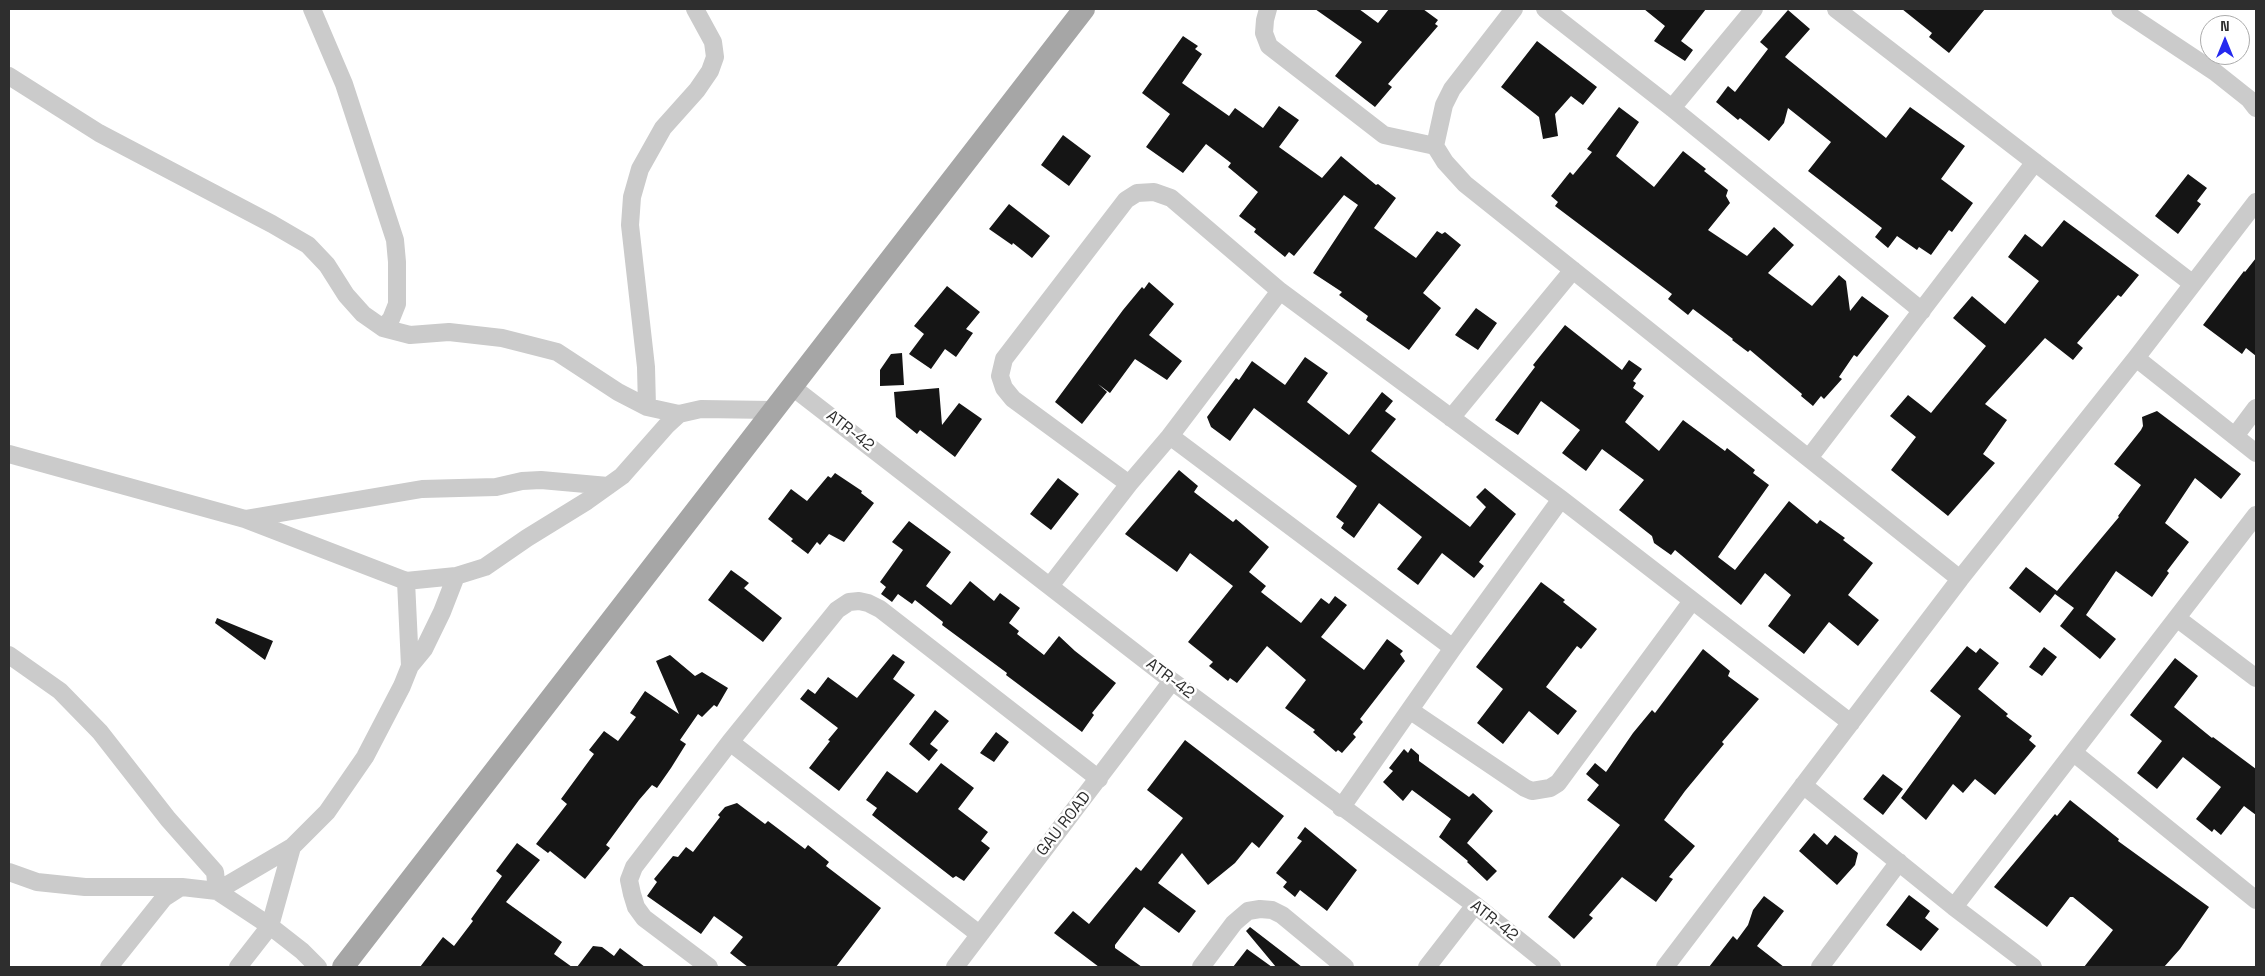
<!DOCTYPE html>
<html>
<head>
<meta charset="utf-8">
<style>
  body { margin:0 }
  #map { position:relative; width:2265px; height:976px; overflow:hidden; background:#fff; font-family:"Space Grotesk",sans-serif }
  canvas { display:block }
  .frame { position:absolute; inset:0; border:10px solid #2e2e2e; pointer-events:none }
  .north { position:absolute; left:2200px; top:15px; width:50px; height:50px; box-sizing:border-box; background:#fff; border:1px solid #ababab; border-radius:50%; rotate:0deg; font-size:14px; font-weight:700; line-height:20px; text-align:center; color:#2e2e2e }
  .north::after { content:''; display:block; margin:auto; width:18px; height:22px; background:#2529ef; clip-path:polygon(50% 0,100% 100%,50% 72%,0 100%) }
</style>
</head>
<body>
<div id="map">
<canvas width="2265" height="976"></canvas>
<div class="frame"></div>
<div class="north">N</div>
</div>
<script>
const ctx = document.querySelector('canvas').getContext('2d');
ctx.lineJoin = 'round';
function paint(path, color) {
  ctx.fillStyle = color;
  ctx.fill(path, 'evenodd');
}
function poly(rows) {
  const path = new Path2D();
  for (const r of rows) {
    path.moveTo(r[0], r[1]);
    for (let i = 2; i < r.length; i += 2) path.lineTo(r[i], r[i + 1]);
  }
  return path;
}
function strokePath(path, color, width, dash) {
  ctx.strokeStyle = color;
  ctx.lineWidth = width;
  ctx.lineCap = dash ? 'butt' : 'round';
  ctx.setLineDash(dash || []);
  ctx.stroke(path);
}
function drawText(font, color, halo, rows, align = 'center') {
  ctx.font = font + ' "Space Grotesk",sans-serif';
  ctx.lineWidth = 5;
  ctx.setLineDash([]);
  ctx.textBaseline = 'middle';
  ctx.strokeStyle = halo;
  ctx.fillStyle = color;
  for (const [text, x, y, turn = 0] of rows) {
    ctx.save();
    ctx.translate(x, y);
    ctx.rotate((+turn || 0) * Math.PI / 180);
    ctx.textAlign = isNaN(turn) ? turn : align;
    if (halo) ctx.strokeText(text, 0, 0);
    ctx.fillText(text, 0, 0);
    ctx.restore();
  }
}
const building = poly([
  [1315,9,1359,9,1378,23,1389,9,1423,9,1438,20,1435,24,1438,26,1388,84,1392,87,1375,107,1335,76,1362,42],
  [1644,9,1706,9,1681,41,1693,50,1685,61,1654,41,1665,26],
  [1902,9,1985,9,1949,53,1929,37,1932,33],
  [1788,10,1810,29,1785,57,1886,138,1910,107,1965,146,1941,179,1973,203,1952,232,1949,230,1931,255,1919,247,1917,250,1897,236,1888,248,1875,237,1882,228,1808,171,1831,142,1788,108,1784,123,1769,141,1740,118,1738,120,1716,102,1728,86,1735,92,1768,49,1760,42],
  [1183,36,1198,46,1195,49,1202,54,1182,83,1229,116,1235,108,1263,128,1279,106,1299,120,1279,147,1322,178,1341,156,1376,185,1378,184,1396,198,1374,228,1416,258,1437,231,1442,234,1445,232,1461,245,1423,293,1441,308,1409,350,1366,320,1368,316,1339,295,1342,292,1313,273,1358,205,1344,195,1294,256,1289,252,1285,257,1254,232,1256,229,1239,216,1258,192,1228,167,1231,163,1206,144,1183,173,1146,147,1170,114,1142,93],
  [1537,41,1597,87,1583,105,1571,96,1555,114,1558,136,1543,139,1539,117,1501,87],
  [1619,107,1639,122,1616,156,1654,187,1683,151,1706,169,1704,171,1728,190,1726,196,1730,203,1708,230,1747,256,1774,227,1794,245,1768,273,1812,306,1839,275,1846,281,1850,311,1862,296,1889,316,1857,357,1854,355,1839,377,1842,379,1824,399,1821,396,1813,406,1801,396,1802,394,1750,350,1748,352,1732,340,1733,339,1693,309,1688,315,1668,299,1672,294,1555,206,1558,202,1551,196,1570,172,1573,175,1592,152,1587,149],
  [1063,135,1091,156,1069,186,1041,165],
  [2188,174,2207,188,2197,201,2201,204,2178,234,2155,216],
  [1009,204,1050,236,1032,258,1013,243,1012,245,989,229],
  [2064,220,2139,275,2121,297,2118,295,2077,343,2083,348,2073,360,2045,338,1985,404,2007,420,1983,454,1995,463,1948,516,1891,470,1916,437,1890,416,1908,395,1931,413,1986,346,1953,318,1972,296,2005,324,2039,281,2008,257,2025,234,2042,247],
  [2256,258,2256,356,2246,348,2242,354,2203,325,2244,271,2245,272],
  [1149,282,1174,304,1149,335,1182,361,1167,380,1135,359,1110,393,1098,384,1107,392,1082,424,1055,402,1123,310,1142,287,1144,289],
  [947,286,980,312,966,329,973,333,956,357,945,349,931,369,909,354,924,334,914,326],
  [1476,308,1497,323,1478,350,1455,335],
  [1565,325,1622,370,1629,360,1642,369,1633,381,1636,383,1633,388,1644,396,1625,422,1659,451,1683,420,1725,451,1727,448,1755,470,1753,473,1769,485,1718,557,1735,570,1789,501,1817,524,1820,520,1845,538,1843,540,1873,563,1848,595,1879,620,1858,646,1829,622,1804,654,1768,626,1791,595,1765,573,1741,605,1675,550,1671,555,1654,543,1652,536,1619,510,1644,480,1602,449,1586,471,1562,453,1580,430,1541,401,1518,435,1495,420,1535,367,1533,365],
  [902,353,904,385,880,386,880,370,891,354],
  [1305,357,1328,373,1307,402,1349,435,1382,392,1393,401,1385,411,1396,419,1371,451,1470,527,1486,507,1476,497,1485,488,1516,514,1479,562,1484,566,1474,578,1442,553,1418,585,1397,569,1422,537,1379,503,1354,538,1341,528,1344,523,1336,517,1357,486,1254,408,1230,441,1211,427,1207,417,1236,378,1239,380,1252,361,1285,385],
  [939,388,942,425,959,403,982,419,955,457,920,430,917,434,896,417,894,392],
  [2157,411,2241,474,2221,499,2195,478,2165,523,2189,542,2167,571,2169,573,2152,597,2116,571,2086,615,2116,639,2100,659,2060,626,2074,608,2055,594,2040,613,2009,588,2026,567,2057,591,2119,517,2118,516,2141,485,2114,464,2141,430,2143,426,2142,417],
  [1179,470,1198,486,1194,492,1233,522,1236,519,1269,547,1249,572,1266,586,1261,592,1301,623,1321,598,1329,604,1335,596,1347,605,1321,637,1364,670,1387,639,1403,651,1400,654,1405,661,1360,719,1363,722,1353,734,1356,737,1342,753,1338,750,1336,752,1313,732,1315,730,1285,708,1306,680,1267,646,1237,683,1230,678,1228,681,1209,666,1213,662,1188,642,1233,586,1190,553,1177,572,1125,534],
  [835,473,862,491,861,493,874,503,844,542,829,534,820,545,817,542,808,554,791,541,793,539,768,519,791,489,807,501,828,476,831,478],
  [1058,478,1079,494,1051,530,1030,514],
  [909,521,951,552,926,586,951,605,970,581,994,601,1000,593,1020,608,1009,623,1019,631,1017,634,1044,655,1059,636,1075,651,1116,683,1092,713,1094,715,1082,732,1006,675,1007,673,942,625,943,622,915,600,912,604,898,594,892,602,881,594,886,587,880,582,903,550,892,542],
  [731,570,749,583,744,588,782,618,763,642,708,600],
  [1541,582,1565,600,1563,602,1597,629,1581,649,1577,646,1546,687,1577,711,1558,735,1529,711,1503,744,1477,723,1503,689,1476,667],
  [217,618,273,641,265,660,215,623],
  [1967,646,1976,653,1980,648,1999,663,1978,689,2008,714,2006,716,2032,736,2029,740,2036,746,1995,795,1975,779,1963,793,1953,784,1926,820,1901,798,1961,716,1930,691],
  [2044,647,2057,657,2042,676,2029,667],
  [1703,649,1730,671,1728,676,1759,699,1722,742,1724,744,1685,791,1664,820,1695,846,1669,877,1673,879,1656,902,1622,877,1589,915,1593,918,1574,939,1548,917,1620,825,1587,800,1599,785,1586,774,1595,763,1606,772,1633,733,1652,710,1655,713],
  [893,654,905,662,893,679,915,695,839,791,809,768,830,741,828,740,838,728,800,699,808,689,815,694,828,677,857,698],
  [670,655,695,676,702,672,728,688,717,707,714,705,702,717,698,714,680,740,686,744,671,768,657,788,652,785,639,800,606,845,610,848,585,879,550,851,548,853,536,844,567,804,561,799,594,754,589,750,604,731,618,741,636,717,630,713,645,691,679,714,656,661],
  [2175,658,2198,676,2174,707,2212,738,2213,737,2256,769,2256,815,2244,806,2221,835,2214,829,2212,832,2196,819,2221,787,2183,757,2157,789,2137,773,2162,741,2130,715],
  [935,710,949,721,930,744,938,750,929,761,909,744],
  [996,732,1009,742,994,762,980,753],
  [1185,740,1284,816,1259,848,1252,842,1235,863,1208,885,1182,853,1158,883,1196,911,1179,933,1144,907,1115,945,1115,948,1142,967,1099,967,1054,933,1073,911,1089,924,1136,867,1141,871,1183,818,1147,790],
  [1411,748,1419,755,1419,761,1469,797,1473,793,1493,811,1467,843,1497,871,1487,881,1467,862,1468,861,1439,837,1451,819,1412,790,1403,801,1383,782,1393,771,1389,768,1404,749,1408,753],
  [941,763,974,788,958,809,988,832,981,841,990,848,964,881,956,876,953,878,872,815,877,808,866,800,887,771,917,793],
  [1883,774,1903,789,1883,815,1863,799],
  [2070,800,2119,839,2118,841,2209,907,2180,949,2164,967,2084,967,2113,930,2073,897,2070,897,2047,927,1994,887,2055,814,2057,816],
  [737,803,765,824,768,821,805,849,808,845,829,862,826,866,881,908,836,967,748,967,730,953,743,937,714,916,701,934,647,896,657,882,654,879,673,856,678,857,686,847,693,852,720,817,718,815,725,807],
  [1305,827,1357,870,1327,911,1300,890,1295,897,1283,887,1287,882,1276,873,1302,841,1297,838],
  [1814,833,1827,845,1835,835,1858,853,1855,865,1837,885,1799,851],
  [517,843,540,860,506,902,562,942,554,954,572,967,420,967,443,937,454,946,473,921,471,919,502,876,496,871],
  [1909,895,1930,911,1925,918,1939,929,1921,951,1886,925],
  [1764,896,1784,911,1757,946,1784,967,1709,967,1733,936,1737,940,1748,925,1753,910],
  [1250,927,1302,967,1276,967,1246,931],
  [593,946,602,947,614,956,620,948,645,967,577,967],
  [1247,949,1272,967,1233,967]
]);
const minor = poly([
  [312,9,344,84,395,240,397,262,397,304,391,319,383,328],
  [1268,9,1265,20,1264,33,1269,46,1384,135,1435,146],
  [1514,9,1452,89,1444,105,1435,146,1445,162,1465,184,1960,579],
  [1545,9,1672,108,1922,311],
  [1836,9,2193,284],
  [2120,9,2215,72,2249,99,2256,108],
  [9,76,99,133,272,224,308,245,327,265,346,295,363,314,383,328,410,335,449,332,502,338,557,352,618,392,647,407,679,414],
  [1672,108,1754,9],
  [2136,358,2256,453],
  [791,386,1172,681,1475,905,1552,967],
  [647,407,646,367,630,225,632,197,640,169,663,128,697,90,710,71,715,57,713,42,695,9],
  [1451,418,1573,270],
  [1170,436,1453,648],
  [2235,436,2256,408],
  [9,454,245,519,406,581,456,576,485,567,527,538,587,501,622,476,667,425,679,414,701,409,773,410],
  [1809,458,2035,162],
  [1129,484,1013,399,1004,388,1000,376,1004,359,1126,200,1137,193,1154,192,1171,198,1280,291,1561,499,1851,723],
  [245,519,422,489,496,487,522,481,541,480,608,486],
  [406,581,410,666],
  [1050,586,1129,484,1170,436,1280,291],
  [2178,619,2256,678],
  [9,655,60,691,100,732,168,819,215,872,217,891,292,847,327,812,365,757,402,686,410,666,424,649,442,612,456,576],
  [1411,711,1525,788,1532,791,1550,788,1558,783,1692,601],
  [730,742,979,934],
  [2074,753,2256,900],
  [1803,785,1954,907,2033,967],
  [1341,808,1453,648,1561,499],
  [9,872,37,882,85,887,182,887,217,891,270,926,302,951,318,967],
  [1954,907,2256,515],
  [109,967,164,898,181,887],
  [238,967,270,926,292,847],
  [709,967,644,918,636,907,632,894,629,880,634,867,730,742,837,610,849,602,859,601,868,603,880,609,1099,779],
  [955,967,1172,681],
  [1201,967,1234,923,1248,911,1260,909,1272,910,1282,915,1345,967],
  [1427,967,1475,905],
  [1665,967,1960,579,2136,358,2256,202],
  [1820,967,1899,862]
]);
const major = poly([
  [343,967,1084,9]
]);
const streetNames = [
  ["ATR-42",850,431,38],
  ["ATR-42",1170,679,37],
  ["GAU ROAD",1064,824,-52],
  ["ATR-42",1494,921,38]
];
paint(building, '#151515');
strokePath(minor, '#cbcbcb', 18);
strokePath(major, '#a6a6a6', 22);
drawText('16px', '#2e2e2e', '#fff', streetNames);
</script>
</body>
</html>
